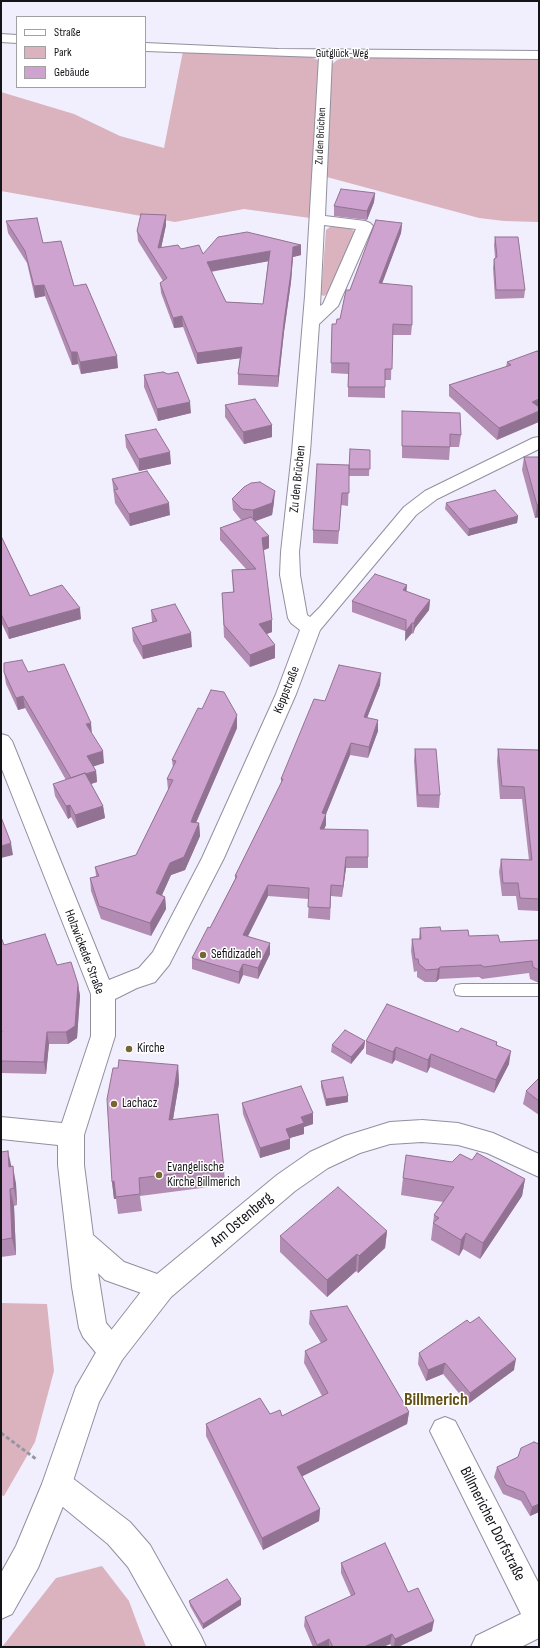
<!DOCTYPE html>
<html>
<head>
<meta charset="utf-8">
<style>
  body { margin:0 }
  #map { position:relative; width:540px; height:1648px; overflow:hidden; background:#f1effd; font-family:"Sofia Sans Condensed",sans-serif }
  canvas { display:block }
  .frame { position:absolute; inset:0; border:2px solid #151419; pointer-events:none }
  .legend { position:absolute; left:16px; top:16px; width:130px; height:72px; box-sizing:border-box; background:#fff; border:1px solid #a1a1a3; margin:0; padding:5px 7px; list-style:none; font-size:12px; color:#151419 }
  .legend li { display:flex; align-items:center; gap:8px; height:20px }
  .legend b { width:20px; border:1px solid #a1a1a3 }
</style>
</head>
<body>
<div id="map">
<canvas width="540" height="1648"></canvas>
<div class="frame"></div>
<ul class="legend">
<li><b style="height:5px;background:#fff"></b>Straße</li>
<li><b style="height:11px;background:#dab3bf"></b>Park</li>
<li><b style="height:11px;background:#cfa3d0"></b>Gebäude</li>
</ul>
</div>
<script>
const ctx = document.querySelector('canvas').getContext('2d');
ctx.lineJoin = 'round';
function paint(path, color) {
  ctx.fillStyle = color;
  ctx.fill(path, 'evenodd');
}
function poly(rows) {
  const path = new Path2D();
  for (const r of rows) {
    path.moveTo(r[0], r[1]);
    for (let i = 2; i < r.length; i += 2) path.lineTo(r[i], r[i + 1]);
  }
  return path;
}
function strokePath(path, color, width, dash) {
  ctx.strokeStyle = color;
  ctx.lineWidth = width;
  ctx.lineCap = dash ? 'butt' : 'round';
  ctx.setLineDash(dash || []);
  ctx.stroke(path);
}
function drawText(font, color, halo, rows, align = 'center') {
  ctx.font = font + ' "Sofia Sans Condensed",sans-serif';
  ctx.lineWidth = 3;
  ctx.setLineDash([]);
  ctx.textBaseline = 'middle';
  ctx.strokeStyle = halo;
  ctx.fillStyle = color;
  for (const [text, x, y, turn = 0] of rows) {
    ctx.save();
    ctx.translate(x, y);
    ctx.rotate((+turn || 0) * Math.PI / 180);
    ctx.textAlign = isNaN(turn) ? turn : align;
    if (halo) ctx.strokeText(text, 0, 0);
    ctx.fillText(text, 0, 0);
    ctx.restore();
  }
}
const green = poly([
  [183,51,308,56,318,60,321,65,310,218,244,209,175,222,1,191,1,92,74,114,120,136,164,148],
  [353,55,539,58,539,222,504,221,479,218,323,176,330,66,337,60],
  [335,226,351,229,354,231,355,235,328,293,324,296,321,295,326,230,330,227],
  [1,1303,47,1304,54,1371,35,1442,4,1496,1,1495],
  [102,1566,129,1601,146,1647,2,1647,56,1578]
]);
const path = poly([
  [1,1433,36,1459]
]);
const lane = poly([
  [462,984,539,984,539,996,462,996,456,995,454,990,456,985,462,984]
]);
const street = poly([
  [1,34,17,35,17,43,1,42,1,34],
  [145,43,278,49,539,51,539,59,332,57,325,216,365,221,370,223,373,226,338,306,319,324,310,452,299,552,300,575,307,615,310,617,320,607,404,507,425,491,533,438,539,437,539,449,437,499,416,515,320,630,296,694,224,858,169,965,155,982,137,988,115,999,115,1036,84,1135,84,1165,93,1235,124,1262,171,1279,175,1288,171,1297,161,1300,105,1280,98,1273,106,1323,122,1342,126,1351,122,1360,112,1364,102,1360,83,1337,79,1328,72,1287,58,1165,58,1145,1,1139,1,1117,62,1123,91,1036,91,994,1,767,1,734,8,736,12,741,109,980,139,968,153,952,202,858,276,694,300,630,291,623,288,618,280,575,281,552,292,452,305,296,319,57,145,51,145,43],
  [324,225,356,229,323,304,320,306,324,225],
  [445,1417,455,1421,539,1584,539,1638,521,1647,471,1647,476,1636,521,1614,430,1431,435,1421,445,1417],
  [57,1469,67,1474,130,1522,150,1545,201,1636,206,1647,173,1647,128,1567,108,1544,47,1494,42,1484,47,1474,57,1469]
]);
const secondary = poly([
  [422,1120,458,1123,493,1133,539,1154,539,1177,487,1153,458,1145,422,1142,390,1144,360,1153,328,1168,295,1191,171,1297,122,1360,99,1402,72,1484,38,1568,12,1614,1,1619,1,1573,16,1546,42,1484,76,1387,102,1342,151,1279,277,1175,310,1152,345,1136,390,1122,422,1120]
]);
const wall = poly([
  [375,193,374,202,367,220,334,216,334,206],
  [166,215,166,225,161,248,181,249,203,254,301,255,293,257,291,282,284,332,278,387,238,385,238,374,240,358,197,364,183,327,174,328,161,293,160,283,163,281,138,241,137,231],
  [268,261,263,304,226,302,211,272],
  [6,221,43,243,74,286,118,368,81,374,78,364,72,365,45,296,35,298,27,263,8,233],
  [402,223,401,233,382,284,412,325,411,335,392,335,391,380,385,380,385,398,348,397,348,374,331,373,332,324,336,324,340,319,350,290],
  [495,237,525,290,524,298,495,299,493,268,494,259,495,258,494,245],
  [539,353,497,440,449,396,449,385,506,367,507,362],
  [168,374,191,413,158,421,144,387,144,375],
  [225,405,272,425,272,437,244,444,225,417],
  [402,411,461,435,459,447,450,447,449,460,402,458],
  [125,435,171,464,139,471,126,447],
  [370,450,369,476,349,476,348,506,341,505,338,544,313,543,313,530,349,465],
  [524,457,539,457,539,517,535,518,522,470],
  [112,479,170,515,130,526,115,503],
  [232,499,274,502,272,515,255,521,269,548,263,550,272,632,266,634,275,658,250,667,224,637,222,593,233,592,232,570,246,569,220,540,220,528,241,520,233,510],
  [446,503,518,516,517,523,468,536,445,509],
  [1,536,30,596,81,619,9,639,1,622],
  [407,585,406,592,430,600,429,610,415,628,413,634,412,633,405,641,405,631,352,612,352,601],
  [151,610,192,647,143,659,133,641,132,628,152,622],
  [4,672,28,672,92,734,104,763,93,766,96,771,97,782,91,784,103,806,105,818,77,828,71,817,68,819,55,796,53,784,66,780,25,708,18,710,6,684],
  [380,685,367,718,378,731,368,758,350,755,326,814,326,825,324,829,368,857,368,868,346,868,342,897,331,896,330,920,308,918,309,899,268,896,248,936,270,954,258,979,243,975,239,984,192,969,192,958,210,928,235,879,235,876,281,783,281,779,325,701],
  [237,728,196,823,199,823,200,836,185,870,171,875,162,895,165,897,166,909,151,936,101,919,91,891,90,878,96,876,95,867,136,855,168,790,167,779,173,768,172,760],
  [415,749,440,795,439,808,417,807,414,761],
  [498,749,539,750,539,911,518,910,516,896,502,896,499,872,501,859,529,860,522,799,500,799,497,761],
  [420,928,500,942,539,940,539,983,530,979,529,973,482,979,479,977,439,979,436,982,425,982,417,977,417,971,414,972,411,951,412,939,419,939],
  [1,937,4,945,57,965,78,984,80,996,77,1038,68,1044,49,1044,46,1074,1,1073],
  [458,1032,497,1042,497,1046,509,1064,494,1093,430,1067,427,1073,395,1060,392,1064,366,1054,366,1041],
  [365,1041,364,1048,351,1064,331,1052,332,1045],
  [178,1065,179,1083,173,1119,224,1168,225,1185,140,1196,142,1211,118,1214,116,1199,114,1199,112,1182,118,1068],
  [539,1078,539,1115,523,1104,526,1091],
  [321,1081,348,1096,348,1102,326,1106,321,1087],
  [242,1103,313,1124,304,1127,304,1134,290,1138,290,1149,260,1158,243,1114],
  [1,1152,11,1167,16,1184,17,1205,14,1206,16,1255,1,1257],
  [472,1160,525,1179,522,1196,480,1259,463,1249,459,1256,431,1240,434,1215,443,1202,401,1195,403,1178,452,1162],
  [387,1231,385,1248,358,1273,356,1271,327,1297,280,1252,280,1236],
  [310,1311,409,1412,407,1424,302,1476,320,1509,319,1521,263,1550,206,1436,206,1424,270,1414,282,1416,322,1396,304,1363,305,1351,321,1343,309,1324],
  [419,1353,514,1370,468,1404,443,1374,426,1381,418,1364],
  [539,1444,539,1512,530,1516,521,1501,503,1494,494,1477,497,1467,518,1457],
  [341,1563,408,1592,432,1631,398,1647,392,1647,390,1644,383,1647,313,1647,304,1626,305,1617,351,1596,341,1573],
  [241,1599,241,1605,203,1629,190,1606,189,1601]
]);
const shadedWall = poly([
  [375,193,374,202,367,220,367,211],
  [166,215,166,225,159,258,158,248],
  [402,223,401,233,378,294,379,283],
  [301,245,301,255,293,257,291,282,284,332,278,387,278,376,284,322,293,247],
  [270,251,270,261,207,272,207,262],
  [44,285,45,296,35,298,34,286],
  [182,316,183,327,174,328,173,318],
  [242,347,242,358,197,364,197,353],
  [71,352,77,352,78,364,72,365],
  [117,356,118,368,81,374,80,362],
  [539,399,539,410,532,402],
  [190,402,191,413,158,421,157,409],
  [539,411,539,422,497,440,499,428],
  [272,425,272,437,244,444,243,432],
  [170,452,171,464,139,471,139,459],
  [275,491,274,502,272,515,253,522,253,510],
  [169,503,170,515,130,526,129,514],
  [539,504,539,517,535,518,537,505],
  [518,516,517,523,468,536,469,529],
  [269,536,269,548,262,551,262,538],
  [407,585,406,595,403,590],
  [430,600,429,610,415,628,413,634,414,623,416,618],
  [80,608,81,619,9,639,8,628],
  [272,620,272,632,259,637,259,624],
  [412,623,412,633,405,641,406,631],
  [191,633,192,647,143,659,142,646],
  [275,645,275,658,250,667,250,655],
  [381,673,380,685,363,728,364,717],
  [23,696,25,708,18,710,16,698],
  [237,715,237,728,194,827,191,822,194,814],
  [378,720,378,731,368,758,369,747],
  [91,723,92,734,86,724],
  [351,743,350,755,322,824,322,813],
  [103,751,104,763,89,768,87,756],
  [96,771,97,782,72,790,71,779],
  [70,805,71,817,68,819,66,806],
  [103,806,105,818,77,828,75,815],
  [326,814,326,825,319,840,320,829],
  [199,823,200,836,185,870,171,875,157,906,156,893,170,863],
  [11,843,13,855,1,858,1,846],
  [346,857,346,868,342,897,343,886],
  [268,885,268,896,243,946,243,935],
  [165,897,166,909,151,936,150,923],
  [270,943,270,954,258,979,258,968],
  [243,964,243,975,239,984,239,972],
  [440,967,439,979,436,982,438,969],
  [78,984,80,996,77,1038,68,1044,66,1032],
  [47,1032,49,1044,46,1074,44,1062],
  [365,1041,364,1048,351,1064,351,1057],
  [396,1047,395,1060,392,1064,393,1052],
  [511,1051,509,1064,494,1093,496,1080],
  [431,1054,430,1067,427,1073,428,1060],
  [178,1065,179,1083,170,1137,169,1120],
  [348,1096,348,1102,326,1106,326,1099],
  [313,1113,313,1124,304,1127,304,1134,286,1139,286,1129,301,1117],
  [290,1139,290,1149,260,1158,260,1148],
  [8,1151,12,1169,9,1167],
  [13,1166,16,1184,17,1205,14,1188],
  [525,1179,522,1196,480,1259,483,1243],
  [114,1181,116,1199,114,1199,112,1182],
  [10,1189,14,1206,16,1255,12,1238],
  [387,1231,385,1248,358,1273,359,1256],
  [466,1233,463,1249,459,1256,461,1240],
  [357,1254,356,1271,327,1297,327,1280],
  [516,1359,514,1370,468,1404,470,1393],
  [445,1363,443,1374,426,1381,428,1370],
  [409,1412,407,1424,297,1479,297,1467],
  [539,1504,539,1512,530,1516,532,1507],
  [320,1509,319,1521,263,1550,262,1538],
  [241,1599,241,1605,203,1629,203,1624],
  [434,1621,432,1631,398,1647,394,1647,395,1639],
  [392,1634,390,1644,383,1647,364,1647],
  [329,1639,329,1647,317,1647,317,1645]
]);
const building = poly([
  [341,189,375,193,367,211,334,206,341,189],
  [141,214,166,215,158,248,178,245,181,249,199,245,203,254,218,237,247,232,301,245,293,247,291,272,284,322,278,376,238,374,242,347,197,353,182,316,173,318,160,283,167,278,137,231,141,214],
  [270,251,263,304,226,302,207,262,270,251],
  [37,218,43,243,61,241,74,286,86,284,117,356,80,362,77,352,71,352,44,285,34,286,25,251,6,221,37,218],
  [376,220,402,223,379,283,412,286,412,325,393,324,392,369,385,369,385,387,348,387,349,363,331,363,332,324,336,324,337,319,340,319,346,290,350,290,376,220],
  [495,237,518,237,525,290,496,290,494,259,497,257,495,237],
  [537,351,539,353,539,399,532,402,539,407,539,411,499,428,449,385,511,365,507,362,537,351],
  [163,372,168,374,178,372,190,402,157,409,144,375,163,372],
  [255,399,272,425,243,432,225,405,255,399],
  [402,411,460,413,461,435,450,434,450,447,402,446,402,411],
  [156,429,170,452,139,459,125,435,156,429],
  [350,449,370,450,370,469,349,469,350,449],
  [524,457,539,457,539,504,537,505,524,457],
  [317,464,349,465,349,493,342,493,339,531,313,530,317,464],
  [147,471,169,503,129,514,114,490,118,489,112,479,147,471],
  [260,482,275,491,272,503,253,510,242,509,232,499,244,487,251,483,260,482],
  [495,490,518,516,469,529,446,503,495,490],
  [251,517,269,536,262,538,272,620,259,624,275,645,250,655,224,625,222,593,234,592,232,570,256,569,220,528,251,517],
  [1,536,30,596,62,585,80,608,8,628,1,614,1,536],
  [375,574,407,585,403,590,430,600,416,618,414,623,412,623,406,631,406,620,352,601,375,574],
  [175,604,191,633,142,646,132,628,157,621,151,610,175,604],
  [22,660,28,672,64,664,91,723,86,724,103,751,87,756,96,771,85,774,85,773,71,778,23,696,16,698,4,672,4,663,22,660],
  [339,665,381,673,364,717,378,720,369,747,351,743,322,813,326,814,320,829,368,830,368,857,346,857,343,886,331,885,330,908,308,907,309,888,268,885,243,935,270,943,258,968,243,964,239,972,192,958,208,927,210,928,237,876,235,876,283,779,281,779,314,699,325,701,339,665],
  [211,690,224,692,237,715,194,814,191,822,199,823,184,857,170,863,156,893,165,897,150,923,99,906,90,878,99,876,95,867,136,855,173,780,167,779,176,761,172,760,198,708,202,709,211,690],
  [415,749,436,749,440,795,418,795,415,749],
  [498,749,539,750,539,899,520,898,518,883,503,883,501,859,532,860,524,787,502,786,498,749],
  [85,773,103,806,75,815,70,805,66,806,53,784,85,773],
  [1,817,11,843,1,846,1,817],
  [440,927,441,931,468,930,469,936,498,935,500,942,539,940,539,970,533,967,532,961,484,967,481,965,440,967,438,969,426,970,419,964,418,959,415,959,412,939,421,939,420,928,440,927],
  [45,934,57,965,71,962,78,984,75,1026,66,1032,47,1032,44,1062,1,1061,1,1035,2,1031,1,1031,1,937,4,945,45,934],
  [387,1004,458,1032,461,1028,497,1042,496,1045,511,1051,496,1080,431,1054,428,1060,396,1047,393,1052,366,1041,387,1004],
  [345,1030,365,1041,351,1057,332,1045,345,1030],
  [119,1060,178,1065,169,1120,218,1114,224,1168,139,1178,140,1194,116,1197,114,1181,112,1182,107,1099,113,1068,118,1068,119,1060],
  [343,1077,348,1096,326,1099,321,1081,343,1077],
  [539,1078,539,1101,526,1091,539,1078],
  [301,1086,313,1113,301,1117,304,1123,286,1129,290,1139,260,1148,242,1103,301,1086],
  [8,1151,9,1167,13,1166,14,1188,10,1189,12,1238,1,1240,1,1152,8,1151],
  [477,1153,525,1179,483,1243,466,1233,461,1240,433,1223,439,1218,434,1215,454,1187,403,1178,406,1155,452,1162,460,1154,472,1160,477,1153],
  [338,1187,387,1231,359,1256,357,1254,327,1280,280,1236,338,1187],
  [347,1306,409,1412,297,1467,320,1509,262,1538,206,1424,260,1398,270,1414,280,1410,282,1416,328,1393,305,1351,327,1340,310,1311,347,1306],
  [479,1317,516,1359,470,1393,445,1363,428,1370,419,1353,467,1320,470,1323,479,1317],
  [534,1442,539,1444,539,1504,532,1507,524,1492,506,1485,497,1467,518,1457,521,1448,534,1442],
  [385,1543,408,1592,418,1588,434,1621,395,1639,392,1634,364,1647,333,1647,329,1639,317,1645,305,1617,355,1594,341,1563,385,1543],
  [227,1579,241,1599,203,1624,189,1601,227,1579]
]);
const markers = [
  [203,955,4,"#766634"],
  [129,1049,4,"#766634"],
  [114,1104,4,"#766634"],
  [159,1175,4,"#766634"]
];
const farStreetnames = [
  ["Gutglück-Weg",342,54],
  ["Zu den Brüchen",321,136,-87]
];
const streetNames = [
  ["Zu den Brüchen",298,479,-84],
  ["Keppstraße",287,690,-68],
  ["Holzwickeder Straße",84,952,69]
];
const poiNames = [
  ["Sefidizadeh",211,955],
  ["Kirche",137,1049],
  ["Lachacz",122,1104],
  ["Evangelische",167,1168],
  ["Kirche Billmerich",167,1183]
];
const nearStreetnames = [
  ["Am Ostenberg",242,1220,-40],
  ["Billmericher Dorfstraße",492,1524,63]
];
const nearQuarternames = [
  ["Billmerich",436,1400]
];
paint(green, '#dab3bf');
strokePath(lane, '#928f9f', 2);
strokePath(street, '#928f9f', 2);
strokePath(secondary, '#928f9f', 2);
strokePath(path, '#97959f', 3, [4, 2.5]);
paint(lane, '#fff');
paint(street, '#fff');
paint(secondary, '#fff');
paint(wall, '#b28cb3');
paint(shadedWall, '#917292');
paint(building, '#cfa3d0');
strokePath(building, '#917292', 1);
for (const [x, y, r, color] of markers) {
  const dot = new Path2D();
  dot.arc(x, y, r, 0, 2 * Math.PI);
  ctx.fillStyle = color;
  ctx.fill(dot);
  strokePath(dot, '#fff', 1.5);
}
drawText('11px', '#151419', '#fff', farStreetnames);
drawText('13px', '#151419', '#fff', streetNames);
drawText('13px', '#151419', '#fff', poiNames, 'left');
drawText('16px', '#151419', '#fff', nearStreetnames);
drawText('bold 18px', '#625014', '#fff', nearQuarternames);
</script>
</body>
</html>
